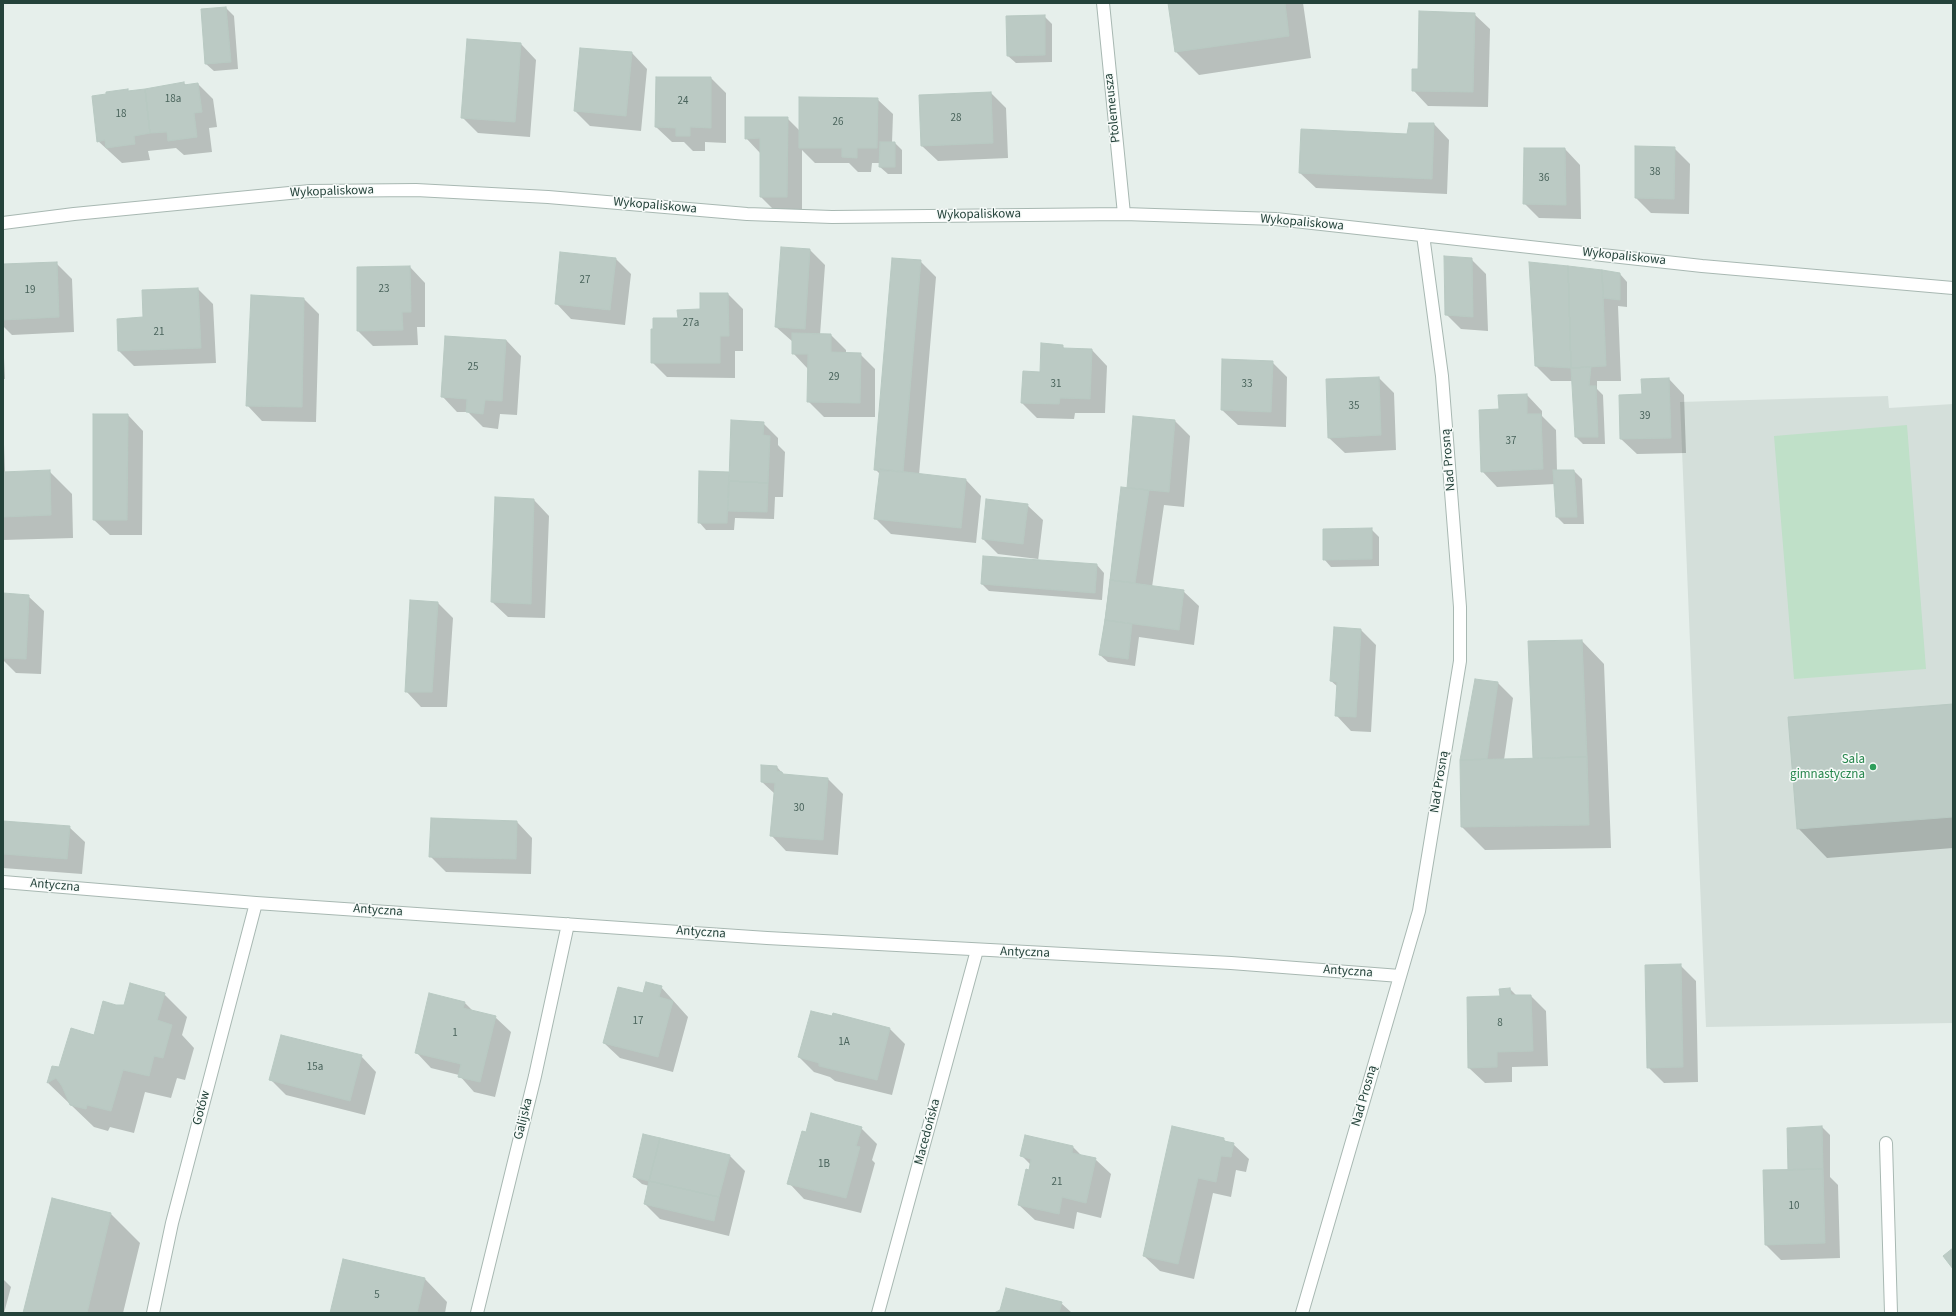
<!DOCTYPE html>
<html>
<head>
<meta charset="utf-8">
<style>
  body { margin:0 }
  #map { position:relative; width:1956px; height:1316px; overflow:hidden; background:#e6efeb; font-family:"Source Sans 3",sans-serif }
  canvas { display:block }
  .frame { position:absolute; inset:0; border:4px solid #24423a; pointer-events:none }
</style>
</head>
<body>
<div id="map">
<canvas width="1956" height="1316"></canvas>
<div class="frame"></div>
</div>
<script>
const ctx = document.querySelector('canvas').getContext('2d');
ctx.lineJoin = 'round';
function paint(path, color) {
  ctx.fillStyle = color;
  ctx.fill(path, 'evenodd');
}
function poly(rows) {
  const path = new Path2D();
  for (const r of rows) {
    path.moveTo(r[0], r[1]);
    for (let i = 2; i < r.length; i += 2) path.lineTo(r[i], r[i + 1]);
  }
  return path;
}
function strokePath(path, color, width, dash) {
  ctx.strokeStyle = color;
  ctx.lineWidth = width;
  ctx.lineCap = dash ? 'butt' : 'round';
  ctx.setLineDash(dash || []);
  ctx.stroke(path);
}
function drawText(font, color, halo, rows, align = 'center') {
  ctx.font = font + ' "Source Sans 3",sans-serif';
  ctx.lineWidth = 3;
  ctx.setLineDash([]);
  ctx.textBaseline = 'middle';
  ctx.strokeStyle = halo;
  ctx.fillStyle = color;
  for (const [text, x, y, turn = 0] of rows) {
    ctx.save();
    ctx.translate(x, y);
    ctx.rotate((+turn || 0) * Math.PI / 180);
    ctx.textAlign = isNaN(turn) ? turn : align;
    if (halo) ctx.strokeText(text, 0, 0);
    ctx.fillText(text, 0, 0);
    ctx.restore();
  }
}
const built = poly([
  [1888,396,1889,408,1953,404,1953,1023,1706,1027,1680,402]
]);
const green = poly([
  [1907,425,1926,669,1794,679,1774,436]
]);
const shadow = poly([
  [1169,3,1303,3,1311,58,1199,75,1176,52],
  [226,8,234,16,238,69,214,71,206,64,203,10],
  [1474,14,1490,29,1488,107,1428,106,1413,90,1419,70],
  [1044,16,1052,24,1052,62,1016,63,1008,56],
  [521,44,536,60,530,137,478,133,463,118],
  [581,49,632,53,647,69,641,131,590,126,575,111],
  [711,78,726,93,726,143,705,142,705,151,693,151,684,142,672,142,656,127],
  [184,83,186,85,198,84,213,99,217,127,209,128,212,152,184,155,176,148,148,151,150,160,122,163,98,141,107,93,163,88,162,86],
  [991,93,1006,108,1008,158,938,161,922,146],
  [877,99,893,114,892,143,895,143,902,150,902,174,888,174,880,167,880,163,872,163,871,172,858,172,849,163,815,163,802,150,802,212,776,212,761,197,761,154,746,138,787,118,800,131],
  [1434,124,1449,140,1447,194,1316,188,1300,173],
  [1674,148,1690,164,1689,214,1651,213,1636,198],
  [1565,149,1580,165,1581,219,1539,218,1524,203],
  [810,250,825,265,820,335,831,335,846,350,846,354,860,354,875,369,875,417,824,417,808,401,808,369,793,353,793,342,776,327],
  [616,259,631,274,625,325,571,319,556,303],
  [1471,259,1486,274,1488,331,1461,329,1446,314],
  [920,261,936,277,919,475,966,480,981,496,976,543,891,534,876,519,880,474,875,469],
  [56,263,72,279,74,332,12,335,3,326,3,265],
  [410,267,425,283,425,327,417,327,418,345,373,346,358,331],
  [1620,274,1627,282,1627,307,1618,306,1621,381,1597,381,1597,389,1603,395,1605,444,1583,444,1576,437,1573,381,1551,381,1536,366],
  [198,289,213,304,216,363,134,366,119,351,144,318],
  [728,294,743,309,743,351,735,351,735,378,667,377,652,362,679,319,701,310],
  [304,299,319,314,316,422,262,421,247,405],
  [506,340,521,356,517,415,500,414,498,429,483,427,468,412,457,412,442,396],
  [1062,346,1065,349,1092,350,1107,366,1105,413,1075,413,1074,419,1037,418,1022,403,1041,373],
  [3,357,4,358,5,379,3,379],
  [1272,362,1287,377,1286,427,1238,425,1222,410],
  [1379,378,1394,393,1396,450,1345,453,1329,438],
  [1669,379,1684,395,1686,453,1637,454,1621,439],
  [1527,395,1542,411,1542,416,1556,430,1557,471,1574,471,1582,479,1584,524,1564,524,1557,517,1555,484,1497,487,1482,471,1500,410],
  [3,415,5,473,49,471,72,494,73,538,3,540],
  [128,415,143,431,142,535,110,535,94,520],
  [1134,417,1175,421,1190,436,1184,507,1164,505,1152,587,1183,591,1199,606,1194,645,1139,637,1135,666,1108,662,1100,655,1122,488,1128,489],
  [763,423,778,438,778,445,785,452,783,497,775,497,774,519,735,518,734,530,706,530,699,522,728,473,730,475],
  [496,498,534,500,549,516,545,618,508,617,492,602],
  [1027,505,1043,520,1038,561,1097,565,1104,573,1102,600,989,591,982,584,1037,561,1038,559,998,554,983,539],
  [1371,529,1379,537,1379,566,1331,567,1324,559],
  [28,596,44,611,41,674,16,673,3,660,3,612],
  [411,601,438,603,453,618,447,707,421,707,406,691],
  [1334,628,1361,630,1376,645,1371,732,1351,731,1336,715,1338,687,1331,681],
  [1582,641,1604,664,1611,848,1485,850,1462,827,1461,760,1476,680,1498,683,1513,698,1504,760,1534,759,1529,642],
  [1953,705,1953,848,1827,858,1798,828],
  [777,767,784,775,827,778,843,794,838,855,786,851,771,835,775,794,762,782],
  [3,822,69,827,85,842,82,874,3,868],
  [517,822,532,838,531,874,446,872,430,856],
  [1646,966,1681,966,1696,981,1698,1082,1664,1083,1648,1067],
  [661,987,688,1017,673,1072,620,1058,604,1043,643,994],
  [1510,989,1517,996,1531,996,1546,1011,1548,1066,1512,1067,1512,1082,1485,1083,1469,1068,1501,997],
  [164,994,187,1017,182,1035,194,1048,185,1080,177,1078,171,1098,145,1092,134,1133,110,1127,108,1131,94,1127,48,1083,53,1068,59,1069,95,1036,116,1006,124,1006],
  [464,1002,474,1012,495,1017,511,1032,495,1097,474,1092,459,1075,431,1068,416,1052],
  [833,1015,890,1029,905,1044,892,1095,835,1081,830,1077,814,1072,799,1057],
  [361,1056,376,1072,365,1115,286,1095,270,1079],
  [1822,1127,1830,1135,1830,1177,1838,1185,1840,1258,1781,1260,1766,1245,1789,1171],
  [861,1128,877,1144,872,1160,875,1163,861,1213,804,1199,789,1183],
  [1223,1139,1228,1143,1233,1144,1249,1159,1246,1172,1236,1170,1231,1197,1213,1193,1194,1279,1160,1271,1144,1256],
  [1073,1147,1082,1156,1095,1159,1111,1174,1101,1218,1077,1212,1074,1229,1035,1220,1019,1205,1031,1165,1022,1156],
  [729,1155,745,1171,729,1236,660,1219,645,1204,649,1186,642,1184,634,1177],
  [52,1199,111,1214,140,1243,123,1313,24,1313],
  [344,1260,425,1279,447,1302,445,1313,331,1313],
  [3,1279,11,1287,4,1313,3,1313],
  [1061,1303,1072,1313,996,1313]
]);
const building = poly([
  [1168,3,1285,3,1289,36,1175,52,1168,3],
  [226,7,231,62,205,64,201,9,226,7],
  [1419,11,1475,13,1473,92,1412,91,1412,69,1418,69,1419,11],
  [1045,15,1045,55,1007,56,1006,16,1045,15],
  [467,39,521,43,515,122,461,118,467,39],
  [580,48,632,52,626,116,574,111,580,48],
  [656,77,711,77,711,128,690,127,690,136,676,136,676,128,655,127,656,77],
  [184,82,184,85,198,83,202,112,194,113,197,137,168,141,167,132,150,133,145,89,184,82],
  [128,89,128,91,145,89,150,133,134,136,135,144,106,148,105,140,97,142,92,96,106,94,106,92,128,89],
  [991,92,993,143,921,146,919,95,991,92],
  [799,97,878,98,877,148,857,148,857,158,842,157,842,148,799,148,799,97],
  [745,117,788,117,787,197,760,197,760,138,745,139,745,117],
  [1409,123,1434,123,1432,179,1299,173,1301,129,1407,134,1409,123],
  [880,142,895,142,895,167,879,167,880,142],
  [1635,146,1675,147,1674,199,1635,198,1635,146],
  [1524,148,1565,148,1566,205,1523,204,1524,148],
  [781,247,810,249,805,329,775,327,781,247],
  [560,252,616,258,610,310,555,304,560,252],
  [1444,256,1472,258,1473,317,1445,315,1444,256],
  [892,258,921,260,903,472,874,470,892,258],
  [57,262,59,317,3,320,3,264,57,262],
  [1529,262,1568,266,1571,368,1535,366,1529,262],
  [410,266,411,312,402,312,403,330,357,331,357,267,410,266],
  [1568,266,1602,270,1606,366,1571,368,1568,266],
  [1602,270,1620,273,1620,300,1603,298,1602,270],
  [198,288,201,348,118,351,117,319,143,317,142,290,198,288],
  [700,293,728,293,729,336,720,336,720,363,651,363,651,329,653,329,653,318,678,318,677,310,700,309,700,293],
  [251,295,304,298,302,407,246,406,251,295],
  [792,333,831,334,831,352,861,353,860,403,807,402,808,354,792,354,792,333],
  [445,336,506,340,502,401,485,400,483,414,466,412,467,399,441,397,445,336],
  [1041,343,1063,345,1063,348,1092,349,1090,399,1060,398,1059,404,1021,403,1023,371,1040,372,1041,343],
  [1222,359,1273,361,1271,412,1221,410,1222,359],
  [1591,367,1589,386,1596,386,1598,437,1575,437,1571,368,1591,367],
  [1379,377,1381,435,1328,438,1326,379,1379,377],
  [1669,378,1671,438,1620,439,1619,395,1642,394,1641,379,1669,378],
  [1527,394,1527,414,1541,414,1543,469,1481,472,1479,410,1499,409,1498,395,1527,394],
  [93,414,128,414,127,520,93,520,93,414],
  [1133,416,1175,420,1169,492,1127,488,1133,416],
  [731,420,764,422,763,435,770,436,768,483,729,481,731,420],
  [880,469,966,479,961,528,874,519,880,469],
  [50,470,51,515,3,517,3,472,50,470],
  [1553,470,1574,470,1577,517,1556,517,1553,470],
  [699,471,729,472,727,523,698,523,699,471],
  [729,481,768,483,767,512,728,511,729,481],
  [1121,487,1149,490,1135,583,1110,580,1121,487],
  [495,497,534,499,531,604,491,602,495,497],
  [986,499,1028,504,1023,544,982,539,986,499],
  [1372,528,1372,559,1323,560,1323,529,1372,528],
  [983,556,1097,564,1095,593,981,584,983,556],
  [1110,580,1184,590,1179,630,1105,620,1110,580],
  [3,593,29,595,26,659,3,658,3,593],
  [410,600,438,602,432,692,405,692,410,600],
  [1105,620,1132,624,1128,659,1099,655,1105,620],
  [1334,627,1361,629,1356,717,1335,716,1337,682,1330,681,1334,627],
  [1582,640,1587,757,1533,758,1528,641,1582,640],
  [1475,679,1498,682,1487,759,1460,760,1475,679],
  [1953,704,1953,817,1797,829,1788,717,1953,704],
  [1587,757,1589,825,1461,827,1460,760,1587,757],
  [761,765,777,766,777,771,782,772,783,774,828,778,823,840,770,836,775,783,761,782,761,765],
  [431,818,517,821,516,859,429,857,431,818],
  [3,821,70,826,67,859,3,854,3,821],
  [1681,964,1683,1067,1647,1068,1645,965,1681,964],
  [646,982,662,986,659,997,673,1001,658,1057,603,1043,618,987,643,993,646,982],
  [130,983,165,993,157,1020,172,1025,163,1058,154,1056,149,1076,123,1070,111,1111,87,1105,86,1109,70,1105,62,1086,56,1078,47,1083,52,1066,59,1067,71,1028,94,1035,103,1001,116,1005,124,1005,130,983],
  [1510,988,1511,995,1531,995,1533,1051,1497,1052,1497,1067,1468,1068,1467,997,1500,996,1499,989,1510,988],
  [429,993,465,1002,463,1008,496,1016,480,1082,458,1077,461,1064,415,1053,429,993],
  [811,1011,832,1016,833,1013,890,1028,877,1080,819,1066,819,1063,798,1057,811,1011],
  [281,1035,362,1055,350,1101,269,1080,281,1035],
  [811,1113,862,1127,856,1146,860,1147,846,1198,787,1184,802,1131,806,1132,811,1113],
  [1172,1126,1224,1138,1224,1141,1234,1143,1231,1157,1221,1156,1216,1182,1198,1178,1178,1264,1143,1256,1172,1126],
  [1822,1126,1823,1169,1788,1170,1787,1128,1822,1126],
  [643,1134,660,1138,649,1181,633,1177,643,1134],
  [1025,1135,1073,1146,1072,1153,1096,1158,1086,1203,1062,1197,1059,1214,1018,1205,1026,1169,1029,1170,1031,1159,1020,1156,1025,1135],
  [660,1138,730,1155,719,1197,649,1181,660,1138],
  [1823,1169,1825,1243,1765,1245,1763,1170,1823,1169],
  [649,1181,719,1197,714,1221,644,1204,649,1181],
  [52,1198,111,1213,87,1313,23,1313,52,1198],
  [1953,1248,1953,1269,1943,1256,1953,1248],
  [343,1259,425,1278,417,1313,330,1313,343,1259],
  [1006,1288,1062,1302,1059,1313,994,1313,1000,1310,1006,1288]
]);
const service = poly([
  [1886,1143,1891,1313]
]);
const minor = poly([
  [1103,3,1124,214],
  [3,223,74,214,310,191,416,190,548,197,747,214,832,217,1124,214,1276,219,1702,266,1953,288],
  [3,882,256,903,767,938,1231,963,1400,976],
  [153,1313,172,1223,256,903],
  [477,1313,535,1076,568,924],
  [878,1313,977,950],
  [1302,1313,1419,911,1460,661,1460,607,1442,376,1423,235]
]);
const markers = [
  [1873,767,4,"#2e9e5b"]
];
const numberNames = [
  ["18a",173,100],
  ["24",683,102],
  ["18",121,115],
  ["28",956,119],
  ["26",838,123],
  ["38",1655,173],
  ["36",1544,179],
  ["27",585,281],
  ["23",384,290],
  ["19",30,291],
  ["27a",691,324],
  ["21",159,333],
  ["25",473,368],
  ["29",834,378],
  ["31",1056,385],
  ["33",1247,385],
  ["35",1354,407],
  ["39",1645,417],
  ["37",1511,442],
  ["30",799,809],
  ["17",638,1022],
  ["8",1500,1024],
  ["1",455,1034],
  ["1A",844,1043],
  ["15a",315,1068],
  ["1B",824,1165],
  ["21",1057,1183],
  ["10",1794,1207],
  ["5",377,1296]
];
const streetNames = [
  ["Ptolemeusza",1113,108,-96],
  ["Wykopaliskowa",332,192,-2],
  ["Wykopaliskowa",655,206,5],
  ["Wykopaliskowa",979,215,-1],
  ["Wykopaliskowa",1302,223,5],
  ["Wykopaliskowa",1624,257,6],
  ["Nad Prosną",1449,460,-95],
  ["Nad Prosną",1440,782,-81],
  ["Antyczna",55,886,5],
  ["Antyczna",378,911,4],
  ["Antyczna",701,933,4],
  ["Antyczna",1025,953,2],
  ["Antyczna",1348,972,4],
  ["Nad Prosną",1365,1096,-74],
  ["Gotów",202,1108,-75],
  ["Galijska",524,1119,-76],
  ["Macedońska",928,1132,-75]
];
const leisureNames = [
  ["Sala",1865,760],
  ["gimnastyczna",1865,775]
];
paint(built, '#d4dfda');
paint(green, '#bfe0c8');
paint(shadow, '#0003');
paint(building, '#bbcac4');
strokePath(building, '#b8c9c2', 1);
strokePath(service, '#a8b8b2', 14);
strokePath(minor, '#a8b8b2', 14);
strokePath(service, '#fff', 12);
strokePath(minor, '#fff', 12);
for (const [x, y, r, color] of markers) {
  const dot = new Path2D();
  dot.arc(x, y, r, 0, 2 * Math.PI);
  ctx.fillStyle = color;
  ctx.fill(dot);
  strokePath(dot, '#f7fbf9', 1.5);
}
drawText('11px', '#4a645c', null, numberNames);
drawText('13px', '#24423a', '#f7fbf9', streetNames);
drawText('13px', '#27864d', '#f7fbf9', leisureNames, 'right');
</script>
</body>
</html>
